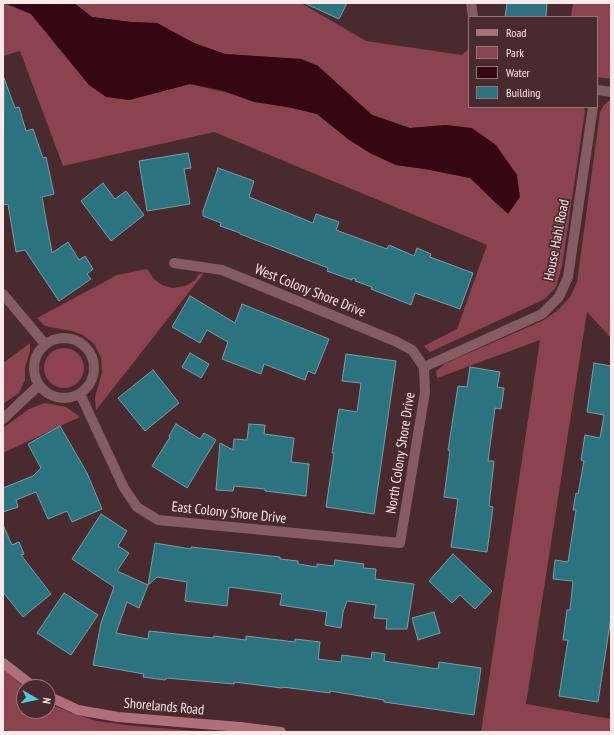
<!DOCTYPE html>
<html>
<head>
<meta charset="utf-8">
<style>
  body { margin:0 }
  #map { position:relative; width:614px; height:735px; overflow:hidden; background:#492a2e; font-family:"PT Sans Narrow",sans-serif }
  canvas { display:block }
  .frame { position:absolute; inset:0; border:4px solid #fde8ea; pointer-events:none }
  .legend { position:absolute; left:468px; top:16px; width:130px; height:92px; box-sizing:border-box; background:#492a2e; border:1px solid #917679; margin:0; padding:5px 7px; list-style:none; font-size:12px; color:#fde8ea }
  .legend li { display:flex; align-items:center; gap:8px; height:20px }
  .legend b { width:20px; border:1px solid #917679 }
  .north { position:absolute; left:16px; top:679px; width:40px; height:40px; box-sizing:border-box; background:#492a2e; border:1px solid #917679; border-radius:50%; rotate:99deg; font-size:11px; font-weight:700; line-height:16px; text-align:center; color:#fde8ea }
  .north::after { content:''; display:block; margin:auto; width:14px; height:18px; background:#54cade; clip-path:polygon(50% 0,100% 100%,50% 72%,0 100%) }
</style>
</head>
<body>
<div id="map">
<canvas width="614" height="735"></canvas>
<div class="frame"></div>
<ul class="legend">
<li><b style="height:5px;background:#b17079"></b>Road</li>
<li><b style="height:11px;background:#8a434f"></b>Park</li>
<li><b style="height:11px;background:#340712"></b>Water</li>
<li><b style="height:11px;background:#2b737f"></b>Building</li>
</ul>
<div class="north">N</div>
</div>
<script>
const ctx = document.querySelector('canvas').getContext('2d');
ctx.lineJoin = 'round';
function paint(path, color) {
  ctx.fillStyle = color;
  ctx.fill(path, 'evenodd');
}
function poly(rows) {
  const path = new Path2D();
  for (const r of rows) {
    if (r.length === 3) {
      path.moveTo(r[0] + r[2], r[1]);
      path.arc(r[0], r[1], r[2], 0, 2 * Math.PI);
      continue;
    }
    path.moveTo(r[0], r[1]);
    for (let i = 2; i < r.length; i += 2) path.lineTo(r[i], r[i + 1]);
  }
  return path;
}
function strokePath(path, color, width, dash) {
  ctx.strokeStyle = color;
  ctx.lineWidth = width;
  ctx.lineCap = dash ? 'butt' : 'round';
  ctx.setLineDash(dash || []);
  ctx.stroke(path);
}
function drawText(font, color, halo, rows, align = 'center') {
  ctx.font = font + ' "PT Sans Narrow",sans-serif';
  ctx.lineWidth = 3.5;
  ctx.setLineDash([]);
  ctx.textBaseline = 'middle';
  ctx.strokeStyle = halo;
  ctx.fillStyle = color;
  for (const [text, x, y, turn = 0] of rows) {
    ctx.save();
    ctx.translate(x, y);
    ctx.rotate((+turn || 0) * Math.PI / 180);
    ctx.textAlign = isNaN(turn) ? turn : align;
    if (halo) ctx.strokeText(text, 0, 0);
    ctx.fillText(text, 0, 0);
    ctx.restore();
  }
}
const green = poly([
  [3,3,31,14,89,85,129,100,190,84,317,114,348,139,370,153,396,165,425,169,470,178,496,203,446,125,410,128,372,115,318,66,301,59,225,54,194,43,157,23,131,22,92,17,74,3,301,3,366,41,462,55,469,49,469,107,584,107,585,111,562,266,556,287,545,299,430,352,424,346,457,329,487,245,214,132,63,166,20,51,3,56],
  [573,3,611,3,611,79,597,77,597,17,571,17],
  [611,99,611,338,587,312,526,704,611,719,611,732,481,732,540,340,437,378,436,371,446,363,542,321,557,311,570,297,577,282,600,112,604,105],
  [147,269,154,279,162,285,172,288,185,286,195,280,199,274,204,273,96,410,95,397,102,372,101,357,94,344,83,335,72,331,49,327,44,325,37,318,117,275],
  [30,343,30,351,25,368,25,380,19,393,3,404,3,363],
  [64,368,20],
  [45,403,66,407,80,417,3,453,3,428,29,409],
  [3,669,25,687,24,687,24,711,48,711,48,703,69,712,97,721,134,726,208,732,19,732,3,730]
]);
const water = poly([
  [6,3,74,3,92,17,131,22,157,23,194,43,225,54,301,59,318,66,372,115,410,128,446,125,472,128,496,145,517,175,520,197,508,214,496,203,470,178,425,169,396,165,370,153,348,139,317,114,293,108,254,102,221,90,190,84,129,100,106,97,89,85,31,14]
]);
const building = poly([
  [304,3,347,3,339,19,304,3],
  [507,3,547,3,546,17,505,17,507,3],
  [4,78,15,108,19,107,26,131,33,129,43,158,46,157,54,194,42,197,52,253,68,242,79,260,85,256,93,269,87,274,91,279,59,301,25,250,16,252,8,204,3,205,4,78],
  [188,153,191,168,184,169,190,204,147,211,139,161,188,153],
  [218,168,254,181,249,197,313,223,316,214,339,222,336,230,387,249,389,245,414,256,417,248,431,254,430,257,473,273,460,309,415,293,411,305,371,289,372,287,355,281,356,279,352,278,352,280,327,271,328,268,240,234,240,233,220,226,221,223,203,216,203,211,218,168],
  [103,183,115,199,126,191,144,215,111,241,81,201,103,183],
  [190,296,235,323,242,304,329,339,315,374,308,371,305,380,264,364,261,374,222,359,228,342,207,330,200,343,172,327,190,296],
  [190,353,209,364,201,378,182,367,190,353],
  [346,354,396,361,374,514,326,507,334,453,332,453,339,409,357,412,361,383,342,381,346,354],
  [594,363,611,366,611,617,598,702,559,696,568,640,563,640,567,610,570,610,573,581,553,579,555,560,568,562,576,510,573,510,576,493,578,494,584,461,581,460,585,435,600,438,604,415,587,412,594,363],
  [470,367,500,372,497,387,504,388,501,409,495,408,488,461,494,461,489,506,493,507,487,552,451,547,458,499,444,497,450,451,448,450,458,386,467,387,470,367],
  [153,370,179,403,145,431,118,398,153,370],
  [176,424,200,439,204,433,216,440,187,488,152,466,170,437,169,436,176,424],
  [249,424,265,425,264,434,294,438,291,462,309,464,306,496,265,491,265,489,234,486,233,491,216,490,220,443,233,450,234,439,247,440,249,424],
  [60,426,87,473,102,509,72,522,67,511,48,519,36,492,16,500,18,507,3,512,3,488,33,476,41,468,28,444,60,426],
  [101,514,127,531,118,546,129,553,117,571,148,585,155,543,191,549,191,547,280,557,280,559,298,561,298,564,317,567,317,564,334,566,335,560,364,564,363,568,376,569,375,579,414,584,407,629,386,629,387,619,374,618,376,605,347,601,343,612,341,628,325,625,327,612,280,605,282,594,229,587,227,606,185,601,187,582,157,577,148,585,139,608,127,602,116,633,148,639,149,631,213,638,214,636,246,640,246,636,295,642,295,639,320,642,318,659,341,662,342,655,371,659,372,652,385,654,384,661,438,669,439,662,481,668,474,715,384,702,384,700,330,691,330,693,282,687,282,688,234,682,234,684,166,678,165,680,143,677,144,674,93,665,101,623,114,587,72,559,101,514],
  [3,525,12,545,19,542,24,554,21,555,51,594,23,617,3,592,3,525],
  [453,554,492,591,475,609,460,595,452,603,429,581,453,554],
  [64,593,98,615,71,655,37,633,64,593],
  [434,612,440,633,418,640,412,618,434,612]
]);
const street = poly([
  [471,3,473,17],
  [597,90,611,92],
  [174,263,222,270,395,341,412,350,424,367],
  [3,294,45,344],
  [64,368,30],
  [424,367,542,314,559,297,568,277,593,107],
  [80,394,124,488,137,507,158,520,400,543,425,392,424,367],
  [3,419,39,385]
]);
const secondary = poly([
  [3,663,34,687],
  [48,696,78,710,118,717,240,727,281,732]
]);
const streetNames = [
  ["House Hahl Road",557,240,-79],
  ["West Colony Shore Drive",310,291,22],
  ["North Colony Shore Drive",401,453,-81],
  ["East Colony Shore Drive",229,513,6],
  ["Shorelands Road",164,707,5]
];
paint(green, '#8a434f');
paint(water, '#340712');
paint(building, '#2b737f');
strokePath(building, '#76a0a8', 1);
strokePath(street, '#855c61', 10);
strokePath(secondary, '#b17079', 10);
drawText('14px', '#fde8ea', '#492a2e', streetNames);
</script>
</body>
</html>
